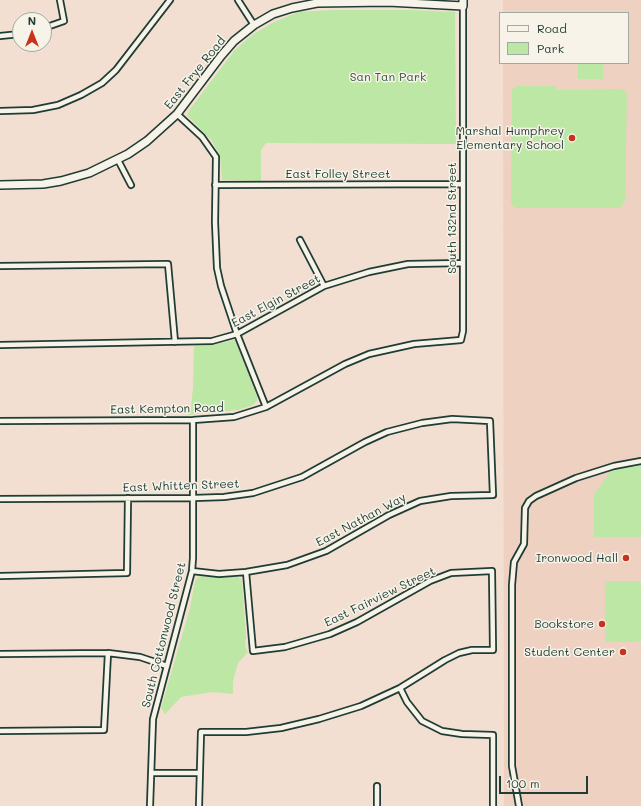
<!DOCTYPE html>
<html>
<head>
<meta charset="utf-8">
<style>
  body { margin:0 }
  #map { position:relative; width:641px; height:806px; overflow:hidden; background:#f2dfd1; font-family:Mali,sans-serif }
  canvas { display:block }
  .legend { position:absolute; left:499px; top:12px; width:130px; height:52px; box-sizing:border-box; background:#f7f3e8; border:1px solid #a1aaa0; margin:0; padding:5px 7px; list-style:none; font-size:12px; color:#1f3d34 }
  .legend li { display:flex; align-items:center; gap:8px; height:20px }
  .legend b { width:20px; border:1px solid #a1aaa0 }
  .north { position:absolute; left:12px; top:12px; width:40px; height:40px; box-sizing:border-box; background:#f7f3e8; border:1px solid #a1aaa0; border-radius:50%; rotate:0deg; font-size:11px; font-weight:700; line-height:16px; text-align:center; color:#1f3d34 }
  .north::after { content:''; display:block; margin:auto; width:14px; height:18px; background:#c8321e; clip-path:polygon(50% 0,100% 100%,50% 72%,0 100%) }
  .scale { position:absolute; left:499px; top:776px; width:89px; height:18px; box-sizing:border-box; border:2px solid #1f3d34; border-top:0; padding-left:5px; font-size:12px; line-height:14px; white-space:nowrap; color:#1f3d34; -webkit-text-stroke:3px #f7f3e8; paint-order:stroke }
</style>
</head>
<body>
<div id="map">
<canvas width="641" height="806"></canvas>
<ul class="legend">
<li><b style="height:5px;background:#f7f3e8"></b>Road</li>
<li><b style="height:11px;background:#bce7a4"></b>Park</li>
</ul>
<div class="north">N</div>
<div class="scale">100 m</div>
</div>
<script>
const ctx = document.querySelector('canvas').getContext('2d');
ctx.lineJoin = 'round';
function paint(path, color) {
  ctx.fillStyle = color;
  ctx.fill(path, 'evenodd');
}
function poly(rows) {
  const path = new Path2D();
  for (const r of rows) {
    path.moveTo(r[0], r[1]);
    for (let i = 2; i < r.length; i += 2) path.lineTo(r[i], r[i + 1]);
  }
  return path;
}
function strokePath(path, color, width, dash) {
  ctx.strokeStyle = color;
  ctx.lineWidth = width;
  ctx.lineCap = dash ? 'butt' : 'round';
  ctx.setLineDash(dash || []);
  ctx.stroke(path);
}
function drawText(font, color, halo, rows, align = 'center') {
  ctx.font = font + ' Mali,sans-serif';
  ctx.lineWidth = 3;
  ctx.setLineDash([]);
  ctx.textBaseline = 'middle';
  ctx.strokeStyle = halo;
  ctx.fillStyle = color;
  for (const [text, x, y, turn = 0] of rows) {
    ctx.save();
    ctx.translate(x, y);
    ctx.rotate((+turn || 0) * Math.PI / 180);
    ctx.textAlign = isNaN(turn) ? turn : align;
    if (halo) ctx.strokeText(text, 0, 0);
    ctx.fillText(text, 0, 0);
    ctx.restore();
  }
}
const built = poly([
  [503,0,641,0,641,806,504,806,503,63,628,63,628,13,503,13]
]);
const green = poly([
  [331,10,412,10,455,12,456,144,266,143,261,150,261,181,222,180,220,156,212,141,187,115,190,109,234,51,252,35,274,22,299,12],
  [578,63,603,63,603,79,578,79],
  [516,86,556,86,557,90,621,89,627,93,625,202,619,208,516,208,511,204,512,90],
  [235,340,257,396,257,401,253,405,238,410,188,415,191,408,193,387,194,346,212,345],
  [641,462,641,537,594,537,594,495,614,466],
  [200,576,238,577,242,580,246,637,245,646,248,652,238,663,233,681,233,694,212,692,181,697,165,714,161,708,190,608,194,586,196,579],
  [605,581,641,581,641,642,605,642]
]);
const street = poly([
  [238,0,254,25],
  [44,28,64,21,60,0],
  [0,36,20,34],
  [0,111,33,110,58,105,81,95,102,83,116,70,170,0],
  [177,114,202,137,216,157,215,222,217,268,221,286,237,334,266,407],
  [118,160,131,185],
  [215,185,462,184],
  [300,240,324,286],
  [0,266,168,264,175,342],
  [0,345,212,341,237,334,324,286,369,272,408,264,463,263],
  [0,421,193,420,234,417,266,407,345,364,369,354,414,344,461,340,463,331,463,6],
  [0,499,194,498,224,497,253,493,302,477,365,442,387,432,422,423,452,419,490,421,493,495,451,496,420,501,389,515,326,551,287,565,246,572,219,574,192,571],
  [0,576,127,573,128,498],
  [0,654,108,653,140,657,167,666],
  [400,688,407,702,422,721,442,731,462,734,493,735,493,806],
  [0,731,104,730,108,653],
  [151,773,199,773],
  [377,786,377,806],
  [150,806,153,719,192,571,193,558,193,420],
  [199,806,201,732,246,732,281,728,319,719,361,706,400,688,445,660,459,653,472,650,493,650,492,571,451,573,430,581,357,622,330,634,285,647,253,651,246,572],
  [519,806,512,766,512,585,514,562,524,544,525,508,529,501,536,496,576,478,614,466,641,461]
]);
const secondary = poly([
  [0,185,43,184,61,181,89,173,128,154,147,141,177,114,221,56,234,41,254,25,273,14,292,8,317,3,388,2,463,6,463,0]
]);
const markers = [
  [572,138,4,"#c8321e"],
  [626,558,4,"#c8321e"],
  [602,624,4,"#c8321e"],
  [623,652,4,"#c8321e"]
];
const streetNames = [
  ["East Frye Road",195,73,-51],
  ["East Folley Street",338,174],
  ["South 132nd Street",452,218,-90],
  ["East Elgin Street",276,301,-28],
  ["East Kempton Road",167,409,-1],
  ["East Whitten Street",181,486,-2],
  ["East Nathan Way",361,520,-28],
  ["East Fairview Street",380,597,-26],
  ["South Cottonwood Street",164,635,-76]
];
const parkNames = [
  ["San Tan Park",388,77]
];
const poiNames = [
  ["Marshal Humphrey",564,131],
  ["Elementary School",564,145],
  ["Ironwood Hall",618,558],
  ["Bookstore",594,624],
  ["Student Center",615,652]
];
paint(built, '#efd1c1');
paint(green, '#bce7a4');
strokePath(street, '#1f3d34', 8);
strokePath(secondary, '#1f3d34', 10);
strokePath(street, '#f7f3e8', 4.5);
strokePath(secondary, '#f7f3e8', 7);
for (const [x, y, r, color] of markers) {
  const dot = new Path2D();
  dot.arc(x, y, r, 0, 2 * Math.PI);
  ctx.fillStyle = color;
  ctx.fill(dot);
  strokePath(dot, '#f7f3e8', 1.5);
}
drawText('12px', '#1f3d34', '#f7f3e8', streetNames);
drawText('12px', '#375645', '#f7f3e8', parkNames);
drawText('12px', '#1f3d34', '#f7f3e8', poiNames, 'right');
</script>
</body>
</html>
